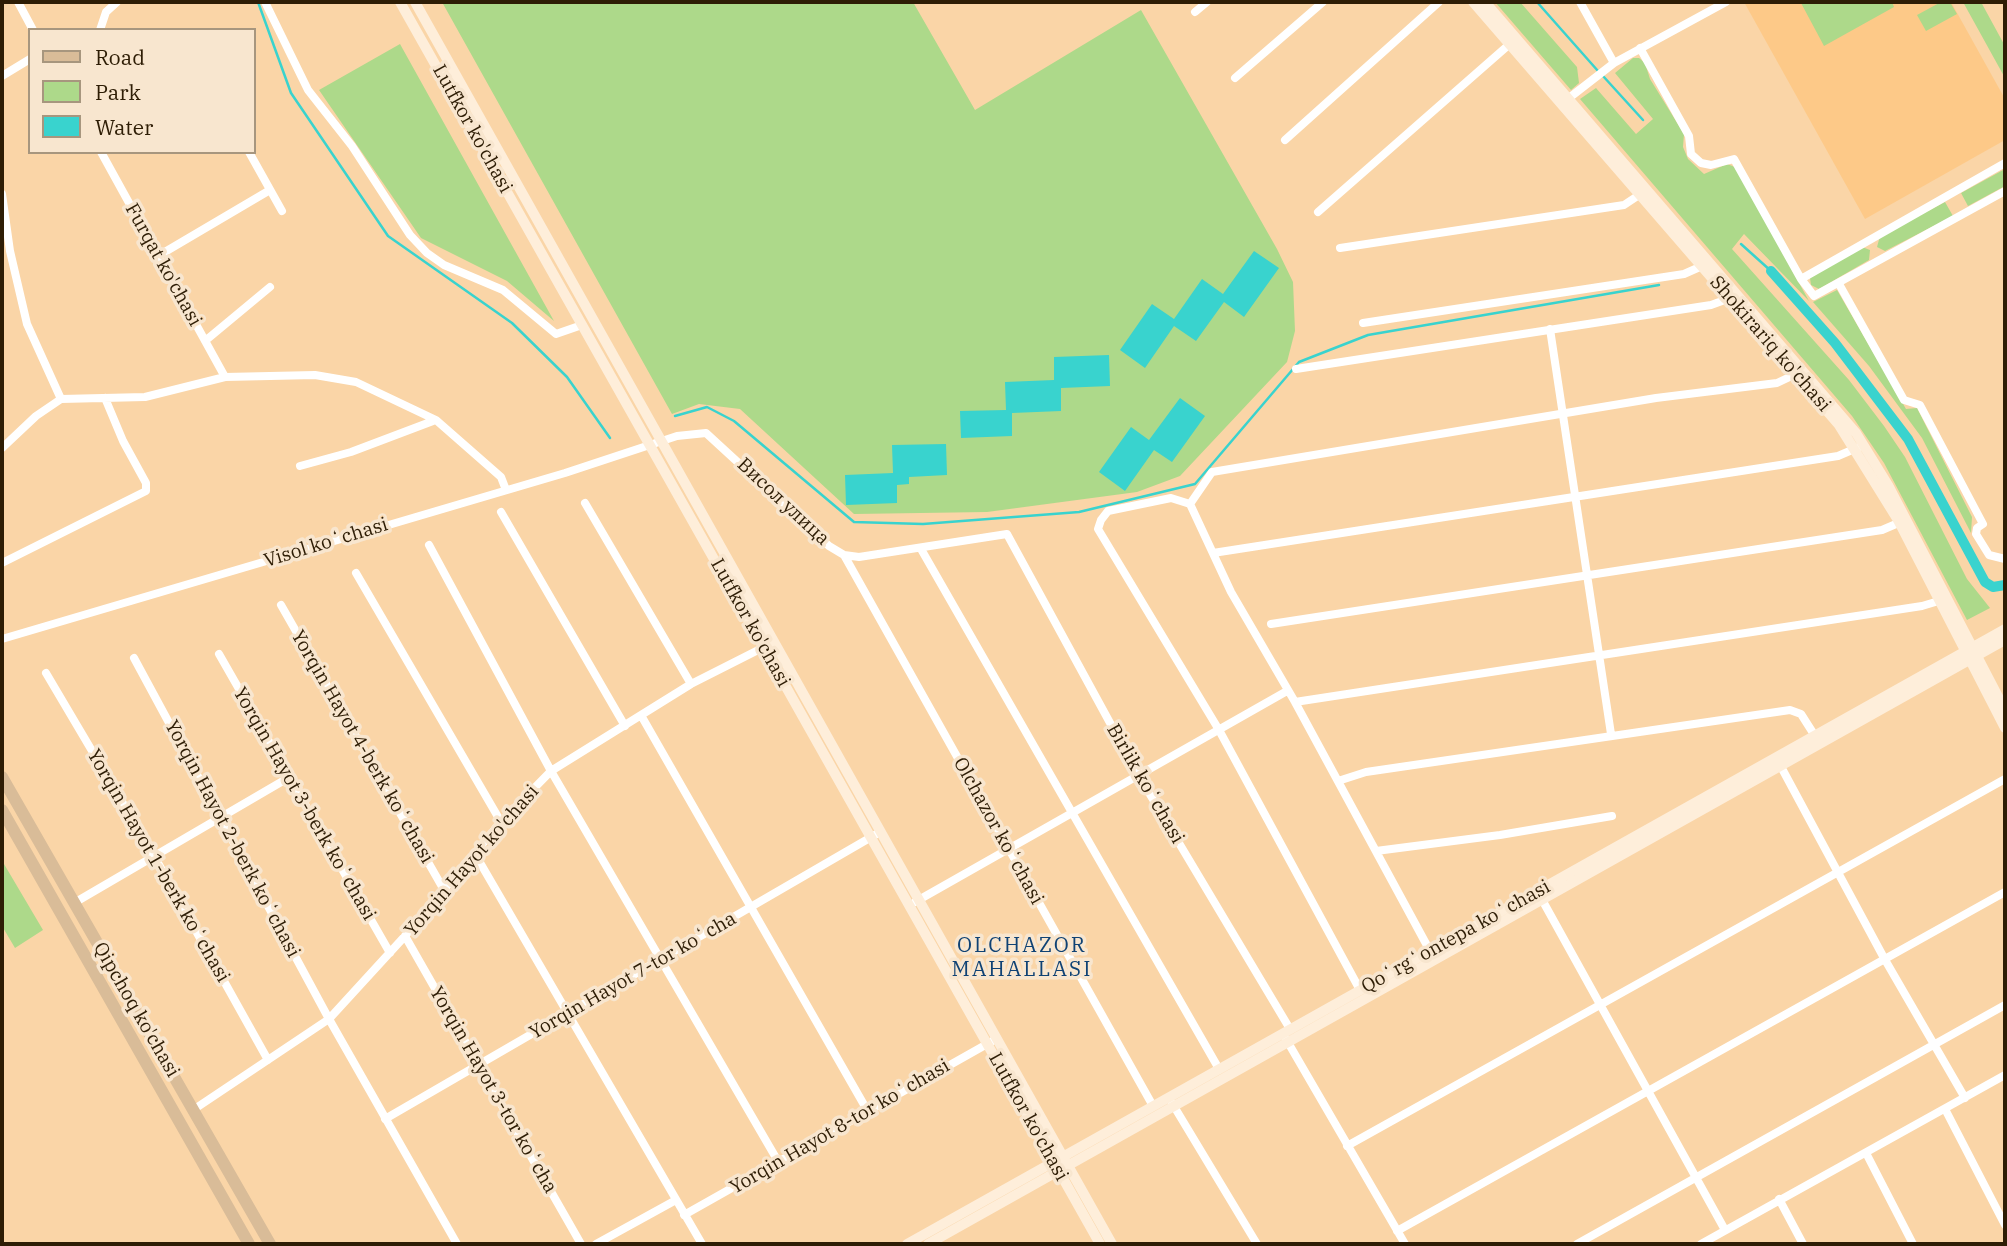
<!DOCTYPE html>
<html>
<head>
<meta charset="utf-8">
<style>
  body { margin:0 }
  #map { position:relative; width:2007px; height:1246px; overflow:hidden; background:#fad5a7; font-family:"IBM Plex Serif",serif }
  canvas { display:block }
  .frame { position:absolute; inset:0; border:4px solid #2e1d05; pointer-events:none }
  .legend { position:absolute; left:28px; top:28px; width:228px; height:126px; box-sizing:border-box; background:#f8e6cf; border:2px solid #a7967e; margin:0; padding:9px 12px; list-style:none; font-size:21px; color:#2e1d05 }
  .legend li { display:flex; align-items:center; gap:14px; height:35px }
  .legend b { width:35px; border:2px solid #a7967e }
</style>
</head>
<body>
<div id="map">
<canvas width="2007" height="1246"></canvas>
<div class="frame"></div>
<ul class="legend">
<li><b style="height:9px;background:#d9bc98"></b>Road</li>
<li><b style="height:19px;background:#add98a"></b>Park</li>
<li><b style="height:19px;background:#39d3ce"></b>Water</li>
</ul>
</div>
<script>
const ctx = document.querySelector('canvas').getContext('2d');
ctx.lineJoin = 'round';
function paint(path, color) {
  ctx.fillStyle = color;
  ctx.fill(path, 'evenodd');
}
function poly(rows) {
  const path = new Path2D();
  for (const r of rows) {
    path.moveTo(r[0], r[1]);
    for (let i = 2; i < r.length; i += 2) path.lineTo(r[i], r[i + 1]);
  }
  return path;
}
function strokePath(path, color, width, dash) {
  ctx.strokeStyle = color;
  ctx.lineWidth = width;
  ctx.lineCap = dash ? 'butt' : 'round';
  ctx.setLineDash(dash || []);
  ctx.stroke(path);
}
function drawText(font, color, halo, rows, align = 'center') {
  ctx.font = font + ' "IBM Plex Serif",serif';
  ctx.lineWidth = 7;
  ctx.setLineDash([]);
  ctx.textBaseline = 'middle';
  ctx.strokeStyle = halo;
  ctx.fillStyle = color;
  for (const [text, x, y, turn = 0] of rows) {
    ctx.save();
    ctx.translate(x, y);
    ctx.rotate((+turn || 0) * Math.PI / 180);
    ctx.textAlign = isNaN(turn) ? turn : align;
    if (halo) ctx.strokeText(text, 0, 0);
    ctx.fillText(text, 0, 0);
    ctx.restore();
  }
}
const built = poly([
  [1744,2,1951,2,2005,99,2005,140,1865,219]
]);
const green = poly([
  [442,2,913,2,975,110,1141,10,1277,249,1293,282,1295,331,1287,362,1180,476,1137,492,987,512,854,514,740,409,699,404,672,414],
  [1495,2,1520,2,1577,67,1579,83,1571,90],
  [1804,2,1892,2,1894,7,1824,46,1801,3],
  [1941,2,1950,2,1957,14,1926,31,1917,15],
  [1963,2,1981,2,2005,46,2005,78],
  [400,44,554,321,507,281,421,238,319,90],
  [1633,58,1639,58,1645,63,1650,79,1684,134,1683,147,1688,159,1704,174,1727,164,1735,167,1809,301,1744,234,1732,249,1849,380,1884,426,1905,457,1967,579,1990,608,1967,620,1884,463,1852,416,1580,99,1596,88,1636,134,1653,119,1615,73],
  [2005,169,2005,186,1968,206,1961,193],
  [1945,202,1953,216,1885,251,1877,247,1880,236],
  [1862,247,1870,250,1869,260,1819,289,1811,285,1810,278],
  [1837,290,1906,409,1917,408,1972,517,1971,533,1922,438,1869,366,1813,302],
  [4,864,43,930,15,948,2,926]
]);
const water = poly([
  [1254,251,1279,268,1244,317,1224,302,1196,341,1174,326,1145,368,1120,350,1152,304,1174,319,1202,279,1223,294],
  [1109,355,1110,386,1061,388,1061,411,1012,413,1012,436,961,438,960,411,1006,410,1005,382,1054,380,1054,357],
  [1180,398,1205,416,1172,462,1154,450,1125,491,1099,472,1131,427,1149,440],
  [946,444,947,475,909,477,909,484,897,485,897,503,846,505,845,475,893,473,892,445]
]);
const stream = poly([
  [258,2,291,93,388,236,512,323,567,377,610,438],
  [1537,2,1598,71],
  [1603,76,1643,120],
  [1741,244,1771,271],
  [675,416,707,407,734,421,854,522,923,524,1079,512,1195,484,1299,362,1368,335,1659,285]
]);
const canal = poly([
  [1771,271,1835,343,1908,439,1985,582,1993,587,2005,585]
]);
const minor = poly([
  [18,2,33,30],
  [265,2,308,90,352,146,410,235,427,253,444,265,503,290,556,334,582,325],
  [1580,2,1614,63],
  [1195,12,1207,2],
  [100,30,106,12,117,2],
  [1640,48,1689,136,1691,154,1701,163,1711,165,1734,159,1801,279,1814,296,2005,191],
  [2,76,30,59],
  [1235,78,1323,2],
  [1569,98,1614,63,1726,2],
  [1285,140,1439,2],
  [101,152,225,377],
  [249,152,282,211],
  [2,194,10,251,27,324,61,399],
  [1318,212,1512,42],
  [1340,248,1624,205,1642,193],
  [158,256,270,190],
  [1801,279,2005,163],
  [1839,284,1904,400,1920,405,1983,524,1977,528,1976,534,1989,555,2005,559],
  [1363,323,1684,274,1702,266],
  [1550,329,1611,734],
  [205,341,270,287],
  [1296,369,1711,305,1733,297],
  [2,448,36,416,61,399,145,397,225,377,315,375,356,382,436,420,501,477,506,490],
  [300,466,351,452,433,421],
  [585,503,691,684],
  [1190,504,1171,498,1108,511,1101,520,1098,529,1219,730,1360,990],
  [501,512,625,726],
  [429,545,551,771,779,1163],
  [921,549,1219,1069],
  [1213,553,1838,456,1859,447],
  [844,555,1153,1106],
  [2,563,146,491,146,483,123,441,105,398],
  [356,573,501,822],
  [281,605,444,890],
  [1271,624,1882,530,1903,521],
  [2,639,565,473,677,436,706,433,829,546,844,555,859,557,1007,534,1139,776,1290,1029],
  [219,654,390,953],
  [134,658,329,1019,457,1244],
  [46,673,153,854,268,1060],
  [1295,702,1922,606,1942,600],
  [642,717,867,1110],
  [1779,763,1884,958,1965,1098],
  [1338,781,1366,772,1790,710,1801,714,1815,736],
  [1376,851,1500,835,1612,816],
  [475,854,702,1244],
  [1540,896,1725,1230],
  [915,902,1287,691],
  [74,903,288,778],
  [405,936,581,1244],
  [1430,951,1295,702,1231,592,1190,504,1212,472,1656,398,1777,383,1798,373],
  [1286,1039,1405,1244],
  [1172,1103,1257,1244],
  [1945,1109,2005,1225],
  [193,1110,329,1019,405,936,501,822,551,771,691,684,774,642],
  [385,1119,880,832],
  [1347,1146,2005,779],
  [1866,1153,1913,1244],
  [1779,1199,1803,1244],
  [684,1215,996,1039],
  [1397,1231,2005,892],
  [596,1244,676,1200],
  [1577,1244,2005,1005],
  [1701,1244,2005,1075]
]);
const secondary = poly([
  [400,2,1100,1244],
  [415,2,1112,1244],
  [1473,2,1839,425,1898,520,2005,728],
  [1485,2,1856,433,1888,485,2005,710],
  [907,1244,2005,629],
  [928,1244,2005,640]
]);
const primary = poly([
  [2,777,270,1244],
  [2,810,249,1244]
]);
const streetNames = [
  ["Lutfkor ko'chasi",472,129,61],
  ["Furqat ko'chasi",163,265,61],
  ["Shokirariq ko'chasi",1770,344,49],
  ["Висол улица",783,502,43],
  ["Visol koʻchasi",326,543,-17],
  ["Lutfkor ko'chasi",750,623,61],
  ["Yorqin Hayot 4-berk koʻchasi",362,747,60],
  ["Birlik koʻchasi",1145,784,60],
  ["Yorqin Hayot 3-berk koʻchasi",304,804,60],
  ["Olchazor koʻchasi",998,831,61],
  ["Yorqin Hayot 2-berk koʻchasi",232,839,62],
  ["Yorqin Hayot ko'chasi",472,861,-49],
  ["Yorqin Hayot 1-berk koʻchasi",158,866,60],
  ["Qoʻrgʻontepa koʻchasi",1456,937,-29],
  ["Yorqin Hayot 7-tor koʻcha",633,976,-30],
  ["Qipchoq ko'chasi",136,1010,60],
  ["Yorqin Hayot 3-tor koʻcha",493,1090,60],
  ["Lutfkor ko'chasi",1028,1117,61],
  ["Yorqin Hayot 8-tor koʻchasi",840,1127,-30]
];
const neighbourhoodNames = [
  ["OLCHAZOR",1022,946],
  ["MAHALLASI",1022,970]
];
paint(built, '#fdc988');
paint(green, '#add98a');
paint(water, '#39d3ce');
strokePath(stream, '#39d3ce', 2.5);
strokePath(canal, '#39d3ce', 10);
strokePath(minor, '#fff', 8);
strokePath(secondary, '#feeeda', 10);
strokePath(primary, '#d9bc98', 12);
drawText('19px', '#2e1d05', '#f8e6cf', streetNames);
ctx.letterSpacing = '2px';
drawText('21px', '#0f4274', '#f8e6cf', neighbourhoodNames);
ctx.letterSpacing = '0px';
</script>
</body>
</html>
